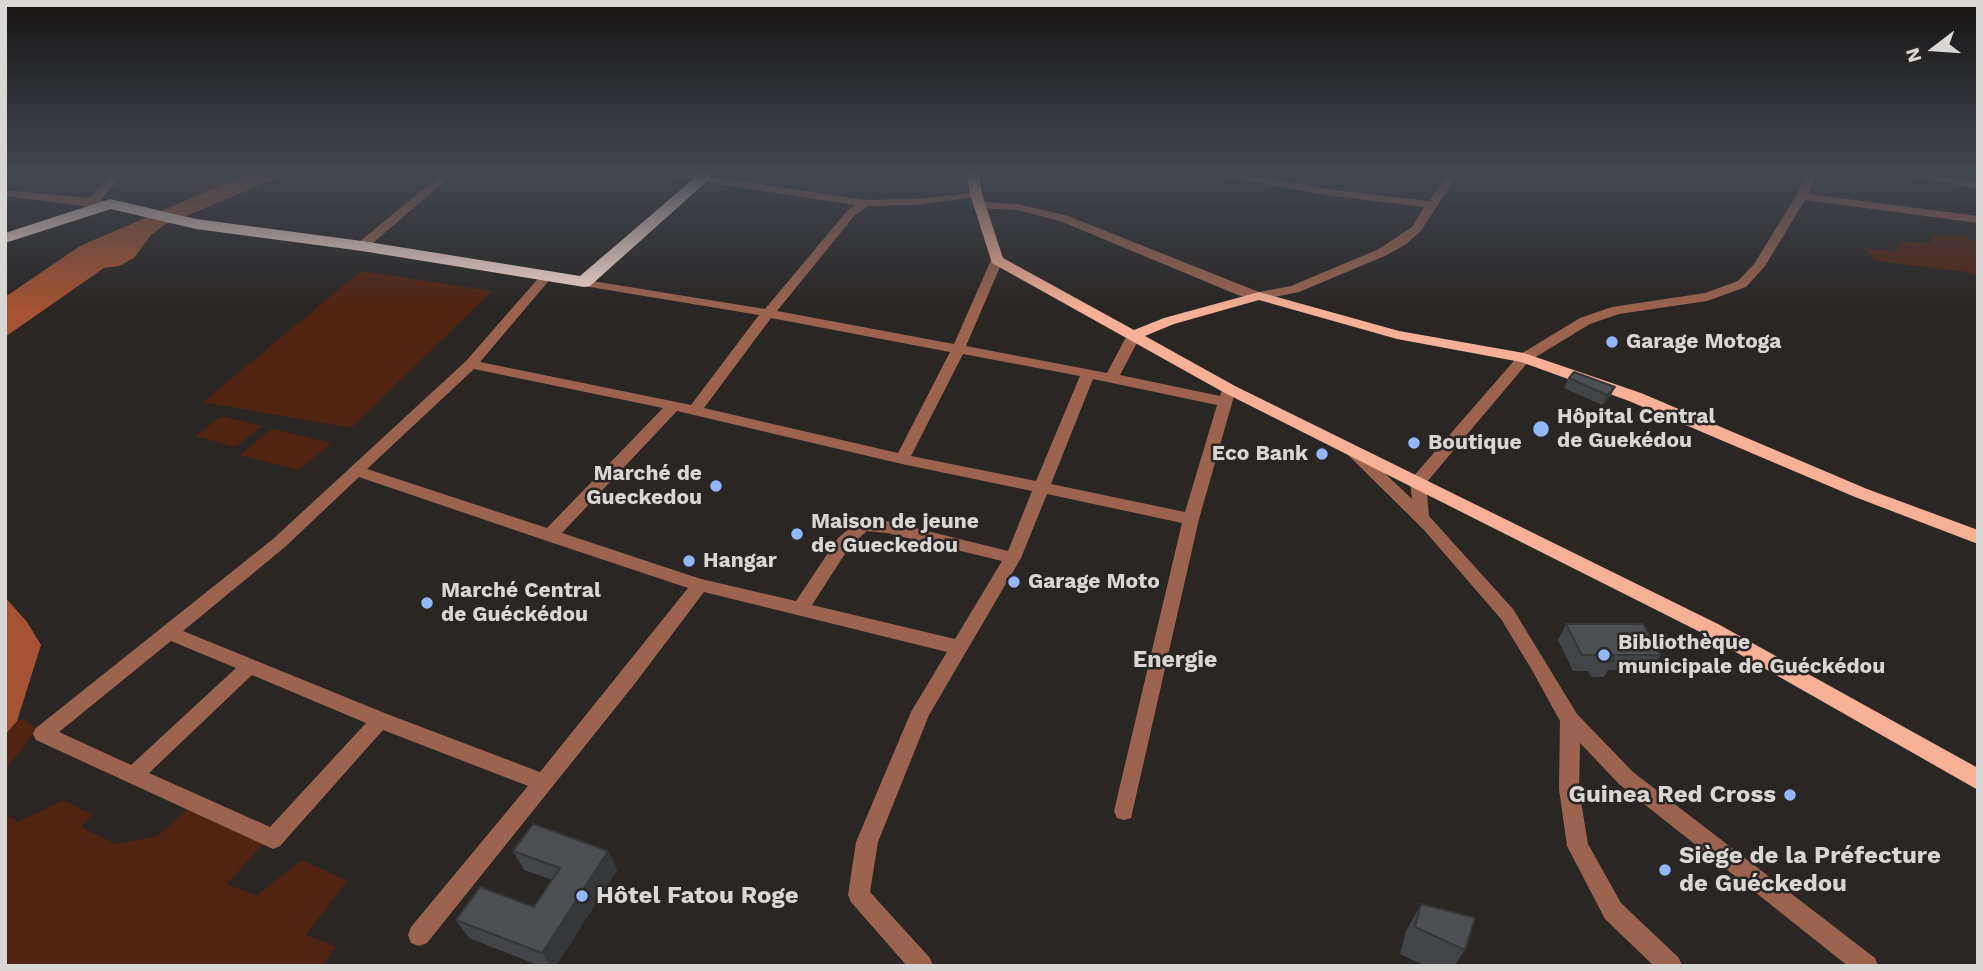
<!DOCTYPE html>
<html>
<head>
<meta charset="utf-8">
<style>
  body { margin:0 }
  #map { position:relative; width:1983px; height:971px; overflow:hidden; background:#292624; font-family:"Work Sans",sans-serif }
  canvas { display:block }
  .frame { position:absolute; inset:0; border:7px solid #d9d7d6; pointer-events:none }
  .north { position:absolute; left:1899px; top:14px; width:70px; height:70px; -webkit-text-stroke:5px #292624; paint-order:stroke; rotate:253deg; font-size:19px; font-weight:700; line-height:28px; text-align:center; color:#d9d7d6 }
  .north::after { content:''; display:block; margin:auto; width:24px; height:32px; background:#d9d7d6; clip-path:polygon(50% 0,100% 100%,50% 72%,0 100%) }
</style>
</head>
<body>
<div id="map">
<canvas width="1983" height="971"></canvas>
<div class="frame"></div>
<div class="north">N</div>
</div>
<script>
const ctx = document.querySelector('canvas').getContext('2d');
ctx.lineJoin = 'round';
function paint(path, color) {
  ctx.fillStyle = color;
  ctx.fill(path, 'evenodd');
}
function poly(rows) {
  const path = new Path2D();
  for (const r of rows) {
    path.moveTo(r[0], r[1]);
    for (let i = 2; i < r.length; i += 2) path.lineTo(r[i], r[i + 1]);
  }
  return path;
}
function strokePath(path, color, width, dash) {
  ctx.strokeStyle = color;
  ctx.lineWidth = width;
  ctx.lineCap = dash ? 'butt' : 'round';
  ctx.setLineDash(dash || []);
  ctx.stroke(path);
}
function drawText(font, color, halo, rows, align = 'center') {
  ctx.font = font + ' "Work Sans",sans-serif';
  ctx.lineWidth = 5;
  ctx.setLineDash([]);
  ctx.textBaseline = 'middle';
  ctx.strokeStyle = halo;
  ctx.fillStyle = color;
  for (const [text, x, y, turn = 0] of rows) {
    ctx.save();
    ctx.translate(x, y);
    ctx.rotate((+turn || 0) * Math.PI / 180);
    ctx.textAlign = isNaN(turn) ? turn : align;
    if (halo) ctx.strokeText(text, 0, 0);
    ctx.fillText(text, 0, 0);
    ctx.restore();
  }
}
const green = poly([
  [194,174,247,174,193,198],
  [1933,235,1963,236,1978,242,1978,276,1967,272,1877,261,1864,248,1895,252,1904,241,1930,243],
  [361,271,492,291,351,428,203,402],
  [222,416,262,426,235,447,195,436],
  [272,429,273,429,331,443,299,470,240,455],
  [24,719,37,729,5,771,5,735,17,721],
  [63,800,92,815,81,827,116,844,158,836,189,808,263,844,227,884,256,896,302,860,347,881,306,935,336,947,322,966,5,966,5,814,18,822]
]);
const water = poly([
  [247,174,287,174,164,225,150,236,134,258,119,266,104,268,5,337,5,326,51,295,22,304,5,314,5,297,80,246],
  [5,597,27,622,41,645,17,721,5,735]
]);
const river = poly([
  [61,275,69,277,72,282,69,287,43,302,13,325,5,327,5,309,27,292,61,275]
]);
const minor = poly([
  [110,174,122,174,101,200,114,202,114,206,110,207,91,207,5,196,5,190,90,198,110,174],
  [441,174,453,174,366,249,358,249,358,243,441,174],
  [666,174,693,174,865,200,914,199,980,192,980,196,976,197,914,205,868,206,855,215,777,311,954,344,991,260,997,256,1003,260,966,346,1107,373,1127,335,1134,331,1141,335,1120,375,1220,396,1224,386,1234,386,1236,389,1199,519,1131,818,1124,820,1117,818,1114,811,1182,523,1047,494,1021,558,929,715,878,842,870,892,930,958,933,966,907,966,851,902,848,895,856,842,911,712,947,652,704,592,633,686,427,943,419,946,411,943,408,935,411,927,528,786,383,730,280,846,273,849,36,740,33,734,36,728,273,539,466,361,542,274,550,274,552,277,480,362,691,405,759,315,584,286,580,285,580,279,765,309,847,211,855,205,672,177,666,174],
  [771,318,950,352,898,453,704,408,771,318],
  [963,354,1080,376,1036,481,911,456,963,354],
  [474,369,663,408,547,528,367,469,474,369],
  [1093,379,1217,405,1185,512,1051,484,1093,379],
  [677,411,902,464,1032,491,1008,551,887,521,858,521,838,538,796,601,701,579,562,533,677,411],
  [359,477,544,540,688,588,540,772,387,714,183,631,285,547,359,477],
  [867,531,887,533,1002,561,955,639,812,605,850,546,867,531],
  [171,641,236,668,131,765,59,732,171,641],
  [252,675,366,723,270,827,149,773,252,675],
  [1221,174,1244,174,1327,189,1429,201,1447,174,1458,174,1420,232,1406,244,1387,255,1299,292,1259,300,1238,295,1060,221,1017,210,980,208,974,205,980,202,1017,204,1068,216,1259,292,1291,286,1379,249,1412,227,1424,207,1327,195,1226,177,1221,174],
  [1806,174,1817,174,1809,194,1978,216,1978,223,1805,200,1765,266,1746,287,1707,301,1619,314,1590,324,1529,361,1426,483,1429,516,1513,609,1577,714,1633,772,1875,958,1878,966,1848,966,1619,784,1580,743,1579,789,1588,844,1621,903,1679,958,1682,966,1654,966,1605,919,1567,846,1559,789,1560,721,1532,670,1501,619,1424,530,1343,450,1346,446,1356,446,1412,499,1410,482,1412,478,1519,355,1580,318,1612,307,1705,293,1738,281,1754,264,1796,196,1806,174],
  [1910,174,1932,174,1978,183,1978,189,1916,177,1910,174]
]);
const major = poly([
  [967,174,979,174,982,194,1003,258,1134,330,1164,318,1259,292,1399,331,1524,353,1641,393,1867,489,1978,530,1978,544,1855,497,1629,401,1521,362,1397,339,1259,300,1174,324,1145,336,1235,386,1718,624,1978,768,1978,790,1704,634,1223,392,992,263,970,194,967,174]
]);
const highway = poly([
  [699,174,715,174,590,286,584,287,362,251,196,229,111,209,5,243,5,233,110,199,196,219,362,241,580,276,699,174]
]);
const wall = poly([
  [1569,378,1615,387,1610,397,1602,405,1564,388],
  [1566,624,1661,655,1651,670,1608,670,1604,677,1591,677,1588,671,1573,671,1558,640],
  [513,851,608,851,617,870,556,966,540,966,469,938,456,920,534,907,552,880,524,870],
  [1421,904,1465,950,1454,966,1426,966,1400,954,1406,931]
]);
const shadedWall = poly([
  [1615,387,1610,397,1602,405,1607,395],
  [608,851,617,870,556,966,550,966,542,953]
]);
const building = poly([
  [1574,372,1615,387,1607,395,1569,378,1574,372],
  [1566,624,1643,624,1661,655,1610,655,1614,661,1600,662,1597,655,1582,655,1566,624],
  [533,824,608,851,542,953,456,920,480,887,534,907,560,868,513,851,533,824],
  [1421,904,1475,918,1465,950,1415,927,1421,904]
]);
const markers = [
  [1612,342,7,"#91b8fd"],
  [1541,429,9,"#91b8fd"],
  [1414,443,7,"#91b8fd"],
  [1322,454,7,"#91b8fd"],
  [716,486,7,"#91b8fd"],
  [797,534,7,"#91b8fd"],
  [689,561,7,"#91b8fd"],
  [1014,582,7,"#91b8fd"],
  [427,603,7,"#91b8fd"],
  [1604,655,7,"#91b8fd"],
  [1790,795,7,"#91b8fd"],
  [1665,870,7,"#91b8fd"],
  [582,896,7,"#91b8fd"]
];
const poiNames = [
  ["Garage Motoga",1626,342],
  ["Hôpital Central",1557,417],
  ["de Guekédou",1557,441],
  ["Boutique",1428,443],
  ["Eco Bank",1308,454,"right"],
  ["Marché de",702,474,"right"],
  ["Gueckedou",702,498,"right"],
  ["Maison de jeune",811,522],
  ["de Gueckedou",811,546],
  ["Hangar",703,561],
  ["Garage Moto",1028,582],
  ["Marché Central",441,591],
  ["de Guéckédou",441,615],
  ["Bibliothèque",1618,643],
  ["municipale de Guéckédou",1618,667]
];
const neighbourhoodNames = [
  ["Energie",1175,660]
];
const nearPoinames = [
  ["Guinea Red Cross",1776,795,"right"],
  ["Siège de la Préfecture",1679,856],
  ["de Guéckedou",1679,884],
  ["Hôtel Fatou Roge",596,896]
];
paint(green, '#512311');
paint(water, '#a55332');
paint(river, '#a55332');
paint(minor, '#9c644f');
paint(major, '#f6b095');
paint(highway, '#f8dbd0');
paint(wall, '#424447');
paint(shadedWall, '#363739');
paint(building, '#4d4f52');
strokePath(building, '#363739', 2);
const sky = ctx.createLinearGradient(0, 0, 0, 310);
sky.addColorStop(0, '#171514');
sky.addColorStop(0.56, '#434750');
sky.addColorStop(1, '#43475000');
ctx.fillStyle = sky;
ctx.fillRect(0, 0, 1983, 310);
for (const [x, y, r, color] of markers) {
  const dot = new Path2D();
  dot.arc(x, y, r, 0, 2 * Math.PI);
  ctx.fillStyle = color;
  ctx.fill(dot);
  strokePath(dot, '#292624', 2.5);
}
drawText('bold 21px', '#d9d7d6', '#292624', poiNames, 'left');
drawText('bold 23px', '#d9d7d6', '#292624', neighbourhoodNames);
drawText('bold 24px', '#d9d7d6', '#292624', nearPoinames, 'left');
</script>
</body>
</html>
